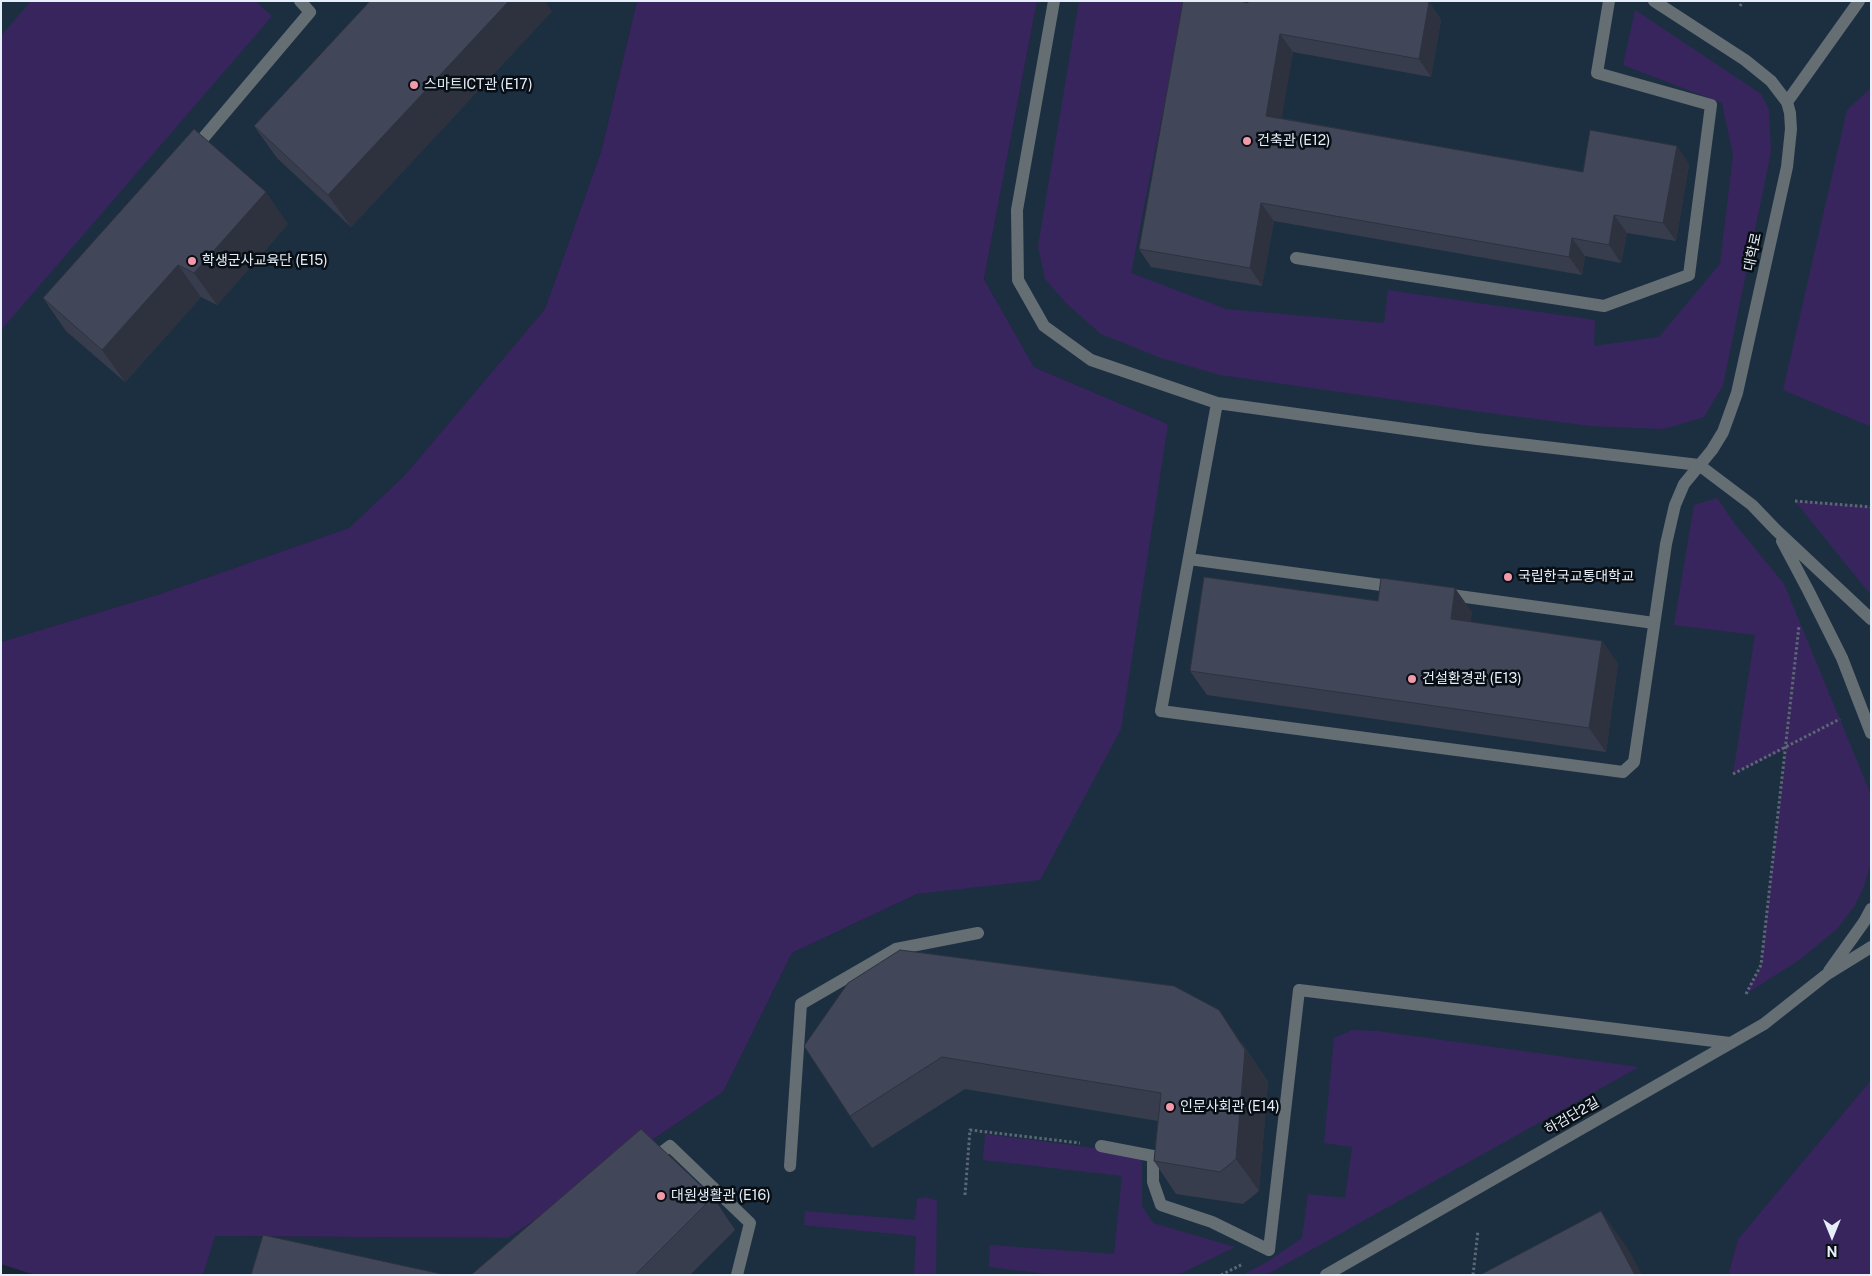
<!DOCTYPE html>
<html>
<head>
<meta charset="utf-8">
<style>
  body { margin:0 }
  #map { position:relative; width:1872px; height:1276px; overflow:hidden; background:#172533; font-family:"Public Sans",sans-serif }
  canvas { display:block }
  .frame { position:absolute; inset:0; border:2px solid #e6eff9; pointer-events:none }
  .north { position:absolute; left:1807px; top:1211px; width:50px; height:50px; -webkit-text-stroke:4px #080e14; paint-order:stroke; rotate:180deg; font-size:14px; font-weight:700; line-height:20px; text-align:center; color:#e6eff9 }
  .north::after { content:''; display:block; margin:auto; width:18px; height:22px; background:#e6eff9; clip-path:polygon(50% 0,100% 100%,50% 72%,0 100%) }
</style>
</head>
<body>
<div id="map">
<canvas width="1872" height="1276"></canvas>
<div class="frame"></div>
<div class="north">N</div>
</div>
<script>
const ctx = document.querySelector('canvas').getContext('2d');
ctx.lineJoin = 'round';
function paint(path, color) {
  ctx.fillStyle = color;
  ctx.fill(path, 'evenodd');
}
function poly(rows) {
  const path = new Path2D();
  for (const r of rows) {
    path.moveTo(r[0], r[1]);
    for (let i = 2; i < r.length; i += 2) path.lineTo(r[i], r[i + 1]);
  }
  return path;
}
function strokePath(path, color, width, dash) {
  ctx.strokeStyle = color;
  ctx.lineWidth = width;
  ctx.lineCap = dash ? 'butt' : 'round';
  ctx.setLineDash(dash || []);
  ctx.stroke(path);
}
function drawText(font, color, halo, rows, align = 'center') {
  ctx.font = font + ' "Public Sans","Noto Sans KR",sans-serif';
  ctx.lineWidth = 5;
  ctx.setLineDash([]);
  ctx.textBaseline = 'middle';
  ctx.strokeStyle = halo;
  ctx.fillStyle = color;
  for (const [text, x, y, turn = 0] of rows) {
    ctx.save();
    ctx.translate(x, y);
    ctx.rotate((+turn || 0) * Math.PI / 180);
    ctx.textAlign = isNaN(turn) ? turn : align;
    if (halo) ctx.strokeText(text, 0, 0);
    ctx.fillText(text, 0, 0);
    ctx.restore();
  }
}
const built = poly([
  [1,1,637,1,601,152,545,309,405,475,349,528,160,594,1,642],
  [1037,1,1871,1,1871,1080,1738,1239,1728,1275,203,1275,214,1236,508,1238,723,1092,792,953,917,894,1040,879,1168,424,1034,367,984,279]
]);
const green = poly([
  [31,1,255,1,272,16,1,330,1,36],
  [637,1,1037,1,984,279,1034,367,1168,424,1121,729,1040,880,917,894,792,953,723,1092,508,1238,215,1236,203,1275,35,1275,1,1264,1,642,160,594,349,528,405,475,545,309,601,152],
  [1079,1,1192,1,1161,120,1131,273,1226,309,1384,323,1388,290,1595,320,1594,346,1659,337,1720,264,1733,155,1722,103,1623,65,1635,10,1761,94,1769,110,1771,152,1723,385,1704,417,1664,429,1591,426,1481,412,1220,375,1161,358,1101,334,1066,303,1045,279,1038,246],
  [1871,88,1871,419,1869,426,1783,390,1847,110],
  [1717,498,1734,523,1784,584,1871,795,1871,863,1864,886,1855,905,1837,929,1799,960,1746,994,1761,965,1786,749,1733,774,1755,635,1674,625,1694,505],
  [1795,501,1871,507,1871,595,1845,563],
  [1352,1030,1377,1031,1639,1067,1266,1275,1242,1275,1267,1262,1302,1238,1308,1194,1345,1198,1352,1147,1324,1143,1334,1038],
  [1871,1080,1871,1275,1728,1275,1738,1239],
  [985,1134,1142,1154,1142,1206,1153,1223,1235,1247,1184,1272,1174,1275,1056,1275,989,1267,990,1245,1114,1254,1122,1176,983,1160],
  [926,1197,937,1201,936,1275,914,1275,916,1236,804,1225,805,1211,915,1220,917,1199]
]);
const path = poly([
  [1740,6,1743,1],
  [1795,501,1871,507],
  [1733,774,1840,719],
  [1746,994,1761,965,1799,626],
  [965,1195,970,1130,1080,1143],
  [1221,1275,1243,1264],
  [1473,1275,1478,1231]
]);
const service = poly([
  [1054,1,1017,210,1018,280,1044,326,1091,360,1217,403,1477,439,1699,465],
  [1787,102,1859,1],
  [194,149,310,12,300,1],
  [1296,258,1604,306,1689,275,1711,105,1597,73,1609,1],
  [1217,403,1161,711,1623,772,1634,762,1666,544,1675,505,1684,484,1712,450,1723,432,1737,393,1787,167,1791,129,1790,113,1787,102,1771,81,1745,60,1654,1],
  [1699,465,1752,505,1776,530,1871,619],
  [1782,541,1808,590,1842,658,1871,733],
  [1189,559,1396,587],
  [1444,594,1654,623],
  [1829,971,1864,922,1871,909],
  [1101,1146,1153,1156,1153,1182,1161,1205,1212,1222,1269,1250,1299,990,1730,1043],
  [650,1161,670,1146,750,1223,737,1275],
  [790,1166,801,1004,896,949,978,933],
  [1326,1275,1764,1024,1826,975,1871,947]
]);
const wall = poly([
  [1429,2,1441,20,1431,77,1293,52,1281,118,1583,172,1689,164,1676,241,1627,233,1621,263,1585,256,1582,275,1274,221,1262,286,1151,267,1139,249,1248,3],
  [552,11,351,227,277,158,254,126],
  [288,224,217,305,201,297,125,382,66,331,43,298],
  [1378,601,1472,612,1470,622,1602,641,1618,664,1606,752,1207,695,1190,671],
  [1242,1043,1268,1082,1259,1191,1243,1204,1176,1194,1154,1161,1158,1121,965,1089,872,1148,850,1116,804,1046],
  [713,1197,735,1230,690,1275,471,1275]
]);
const shadedWall = poly([
  [509,1,545,1,552,11,351,227,328,195],
  [1429,2,1441,20,1431,77,1419,59],
  [1280,34,1293,52,1279,134,1266,116],
  [1677,146,1689,164,1676,241,1663,223],
  [266,192,288,224,217,305,194,273],
  [1261,203,1274,221,1262,286,1250,268],
  [1614,215,1627,233,1621,263,1609,245],
  [1572,238,1585,256,1582,275,1569,257],
  [178,265,201,297,125,382,102,350],
  [1455,588,1472,612,1467,643,1451,619],
  [1602,641,1618,664,1606,752,1589,728],
  [1219,1010,1268,1082,1259,1191,1236,1159],
  [1601,1211,1630,1252,1642,1275,1635,1275]
]);
const building = poly([
  [370,1,509,1,328,195,254,126,370,1],
  [1183,1,1239,1,1248,3,1248,1,1422,1,1429,2,1419,59,1280,34,1266,116,1583,172,1590,130,1677,146,1663,223,1614,215,1609,245,1572,238,1569,257,1261,203,1250,268,1139,249,1183,1],
  [194,129,266,192,194,273,178,265,102,350,43,298,194,129],
  [1204,577,1378,601,1381,578,1455,588,1451,619,1602,641,1589,728,1190,671,1204,577],
  [900,950,1174,986,1219,1010,1245,1050,1236,1159,1220,1172,1154,1161,1161,1093,942,1057,850,1116,804,1046,848,983,900,950],
  [641,1129,713,1197,635,1275,471,1275,641,1129],
  [1601,1211,1635,1275,1480,1275,1601,1211],
  [263,1235,446,1275,251,1275,263,1235]
]);
const markers = [
  [414,85,5,"#f39aaa"],
  [1247,141,5,"#f39aaa"],
  [192,261,5,"#f39aaa"],
  [1508,577,5,"#f39aaa"],
  [1412,679,5,"#f39aaa"],
  [1170,1107,5,"#f39aaa"],
  [661,1196,5,"#f39aaa"]
];
const poiNames = [
  ["스마트ICT관 (E17)",424,85],
  ["건축관 (E12)",1257,141],
  ["학생군사교육단 (E15)",202,261],
  ["국립한국교통대학교",1518,577],
  ["건설환경관 (E13)",1422,679],
  ["인문사회관 (E14)",1180,1107],
  ["대원생활관 (E16)",671,1196]
];
const streetNames = [
  ["대학로",1753,252,-78],
  ["하검단2길",1572,1116,-30]
];
paint(built, '#1c2f41');
paint(green, '#38255d');
strokePath(path, '#5c6975', 3, [2.5, 2.5]);
strokePath(service, '#646e73', 12);
paint(wall, '#383d4d');
paint(shadedWall, '#2e323e');
paint(building, '#414759');
strokePath(building, '#2e323e', 1);
for (const [x, y, r, color] of markers) {
  const dot = new Path2D();
  dot.arc(x, y, r, 0, 2 * Math.PI);
  ctx.fillStyle = color;
  ctx.fill(dot);
  strokePath(dot, '#080e14', 2);
}
drawText('14px', '#e6eff9', '#080e14', poiNames, 'left');
drawText('14px', '#e6eff9', '#080e14', streetNames);
</script>
</body>
</html>
